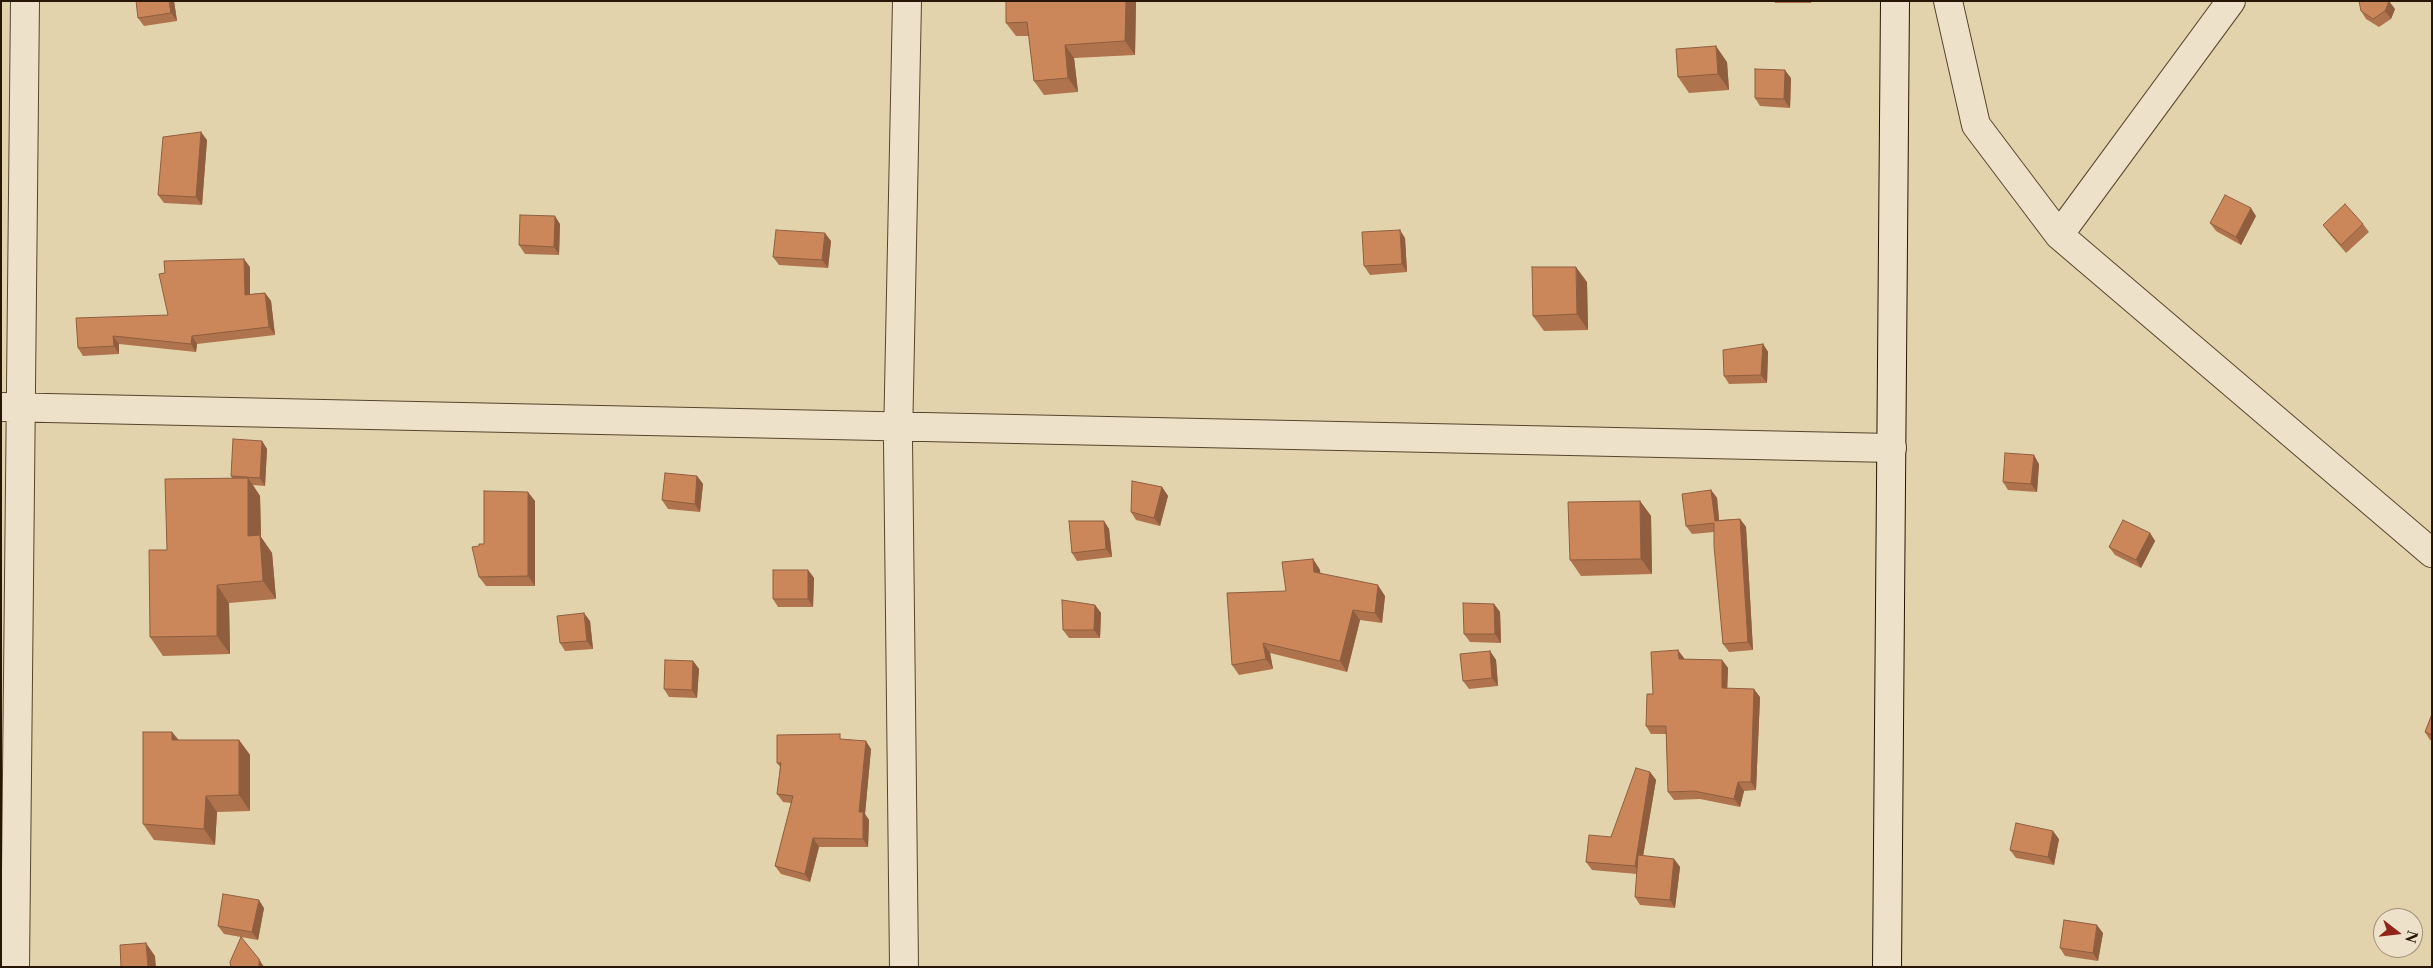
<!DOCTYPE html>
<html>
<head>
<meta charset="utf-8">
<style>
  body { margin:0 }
  #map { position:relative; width:2433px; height:968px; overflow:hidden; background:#e3d3ac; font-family:"Libre Caslon Text",serif }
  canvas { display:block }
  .frame { position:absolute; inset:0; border:2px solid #271603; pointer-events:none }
  .north { position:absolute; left:2373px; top:908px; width:50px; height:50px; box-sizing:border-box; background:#ede2c9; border:1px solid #9e907a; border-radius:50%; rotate:106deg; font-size:14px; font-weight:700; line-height:20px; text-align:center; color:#271603 }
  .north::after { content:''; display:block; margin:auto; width:18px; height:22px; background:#8f2418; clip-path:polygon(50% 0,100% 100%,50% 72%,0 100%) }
</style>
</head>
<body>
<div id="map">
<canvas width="2433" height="968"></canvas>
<div class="frame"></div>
<div class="north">N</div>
</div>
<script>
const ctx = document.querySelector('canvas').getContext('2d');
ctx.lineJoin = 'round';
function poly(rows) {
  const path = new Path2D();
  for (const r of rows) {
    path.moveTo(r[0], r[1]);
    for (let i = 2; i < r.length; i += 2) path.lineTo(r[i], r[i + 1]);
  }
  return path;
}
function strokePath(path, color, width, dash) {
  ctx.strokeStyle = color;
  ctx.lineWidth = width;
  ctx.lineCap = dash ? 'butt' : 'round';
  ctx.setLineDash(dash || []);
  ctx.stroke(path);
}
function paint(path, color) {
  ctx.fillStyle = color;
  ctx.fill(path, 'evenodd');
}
const street = poly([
  [1948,1,1976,125,2059,235,2231,1],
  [2059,235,2432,553],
  [1,407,1892,448],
  [15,967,25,1],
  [904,967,898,439,907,1]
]);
const secondary = poly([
  [1887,967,1895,1]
]);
const wall = poly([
  [174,1,177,21,144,26,138,18],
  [1136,1,1135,55,1074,58,1078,92,1044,95,1034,81,1029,36,1016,36,1006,23],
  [1774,1,1812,1,1811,3,1775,3],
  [2395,9,2391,19,2379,27,2366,19,2361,11],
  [1727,62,1729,90,1689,93,1678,77],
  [1791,78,1790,108,1760,106,1755,98],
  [207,140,202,205,164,203,158,195],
  [2256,216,2241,245,2216,231,2210,223],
  [560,224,559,255,525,254,519,245],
  [2363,224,2369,232,2346,253,2329,233,2323,225],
  [1405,238,1407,272,1370,275,1364,266],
  [831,241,828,268,779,265,773,257],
  [250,267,250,294,265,293,271,301,275,335,197,344,196,352,119,344,119,354,83,356,78,348,168,315],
  [1587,282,1588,330,1544,331,1533,316],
  [1763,344,1768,352,1767,383,1729,384,1724,376],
  [262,441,267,449,265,486,253,485,260,496,261,537,272,553,276,599,229,603,230,654,163,656,150,637,167,550,232,478,231,476],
  [2039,464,2037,492,2008,490,2003,482],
  [697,476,703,484,700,512,668,509,662,500],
  [1162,487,1168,496,1160,526,1136,520,1131,512],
  [1711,490,1717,498,1719,520,1740,519,1746,527,1753,650,1729,652,1723,644,1714,532,1692,534,1686,526],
  [535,501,535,586,486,586,479,577,479,546,484,544],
  [1640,501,1651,516,1652,574,1581,576,1570,560],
  [1104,521,1109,529,1112,557,1077,561,1072,553],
  [2150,533,2155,541,2141,568,2115,555,2109,547],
  [1313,559,1320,570,1320,573,1385,596,1382,623,1360,620,1347,672,1270,653,1273,669,1239,675,1232,665,1286,591],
  [808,570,814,578,813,607,778,607,773,599],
  [1494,604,1500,612,1501,643,1470,642,1464,634],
  [1095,605,1101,613,1100,638,1069,638,1063,630],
  [590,621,593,649,565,651,560,643],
  [1490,651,1496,660,1498,686,1469,689,1463,681],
  [1684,658,1684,659,1722,660,1728,668,1727,688,1760,697,1756,790,1744,791,1740,807,1700,799,1674,800,1668,792,1666,734,1651,734,1646,726,1653,694],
  [693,661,699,669,697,698,669,697,664,689],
  [2432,714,2432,741,2430,740,2425,732],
  [172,732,179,740,239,740,250,755,250,811,217,812,215,845,154,840,143,824],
  [843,739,871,749,865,814,869,820,868,847,819,847,810,882,781,874,775,866,791,803,783,802,777,794,780,767,777,763],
  [1650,772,1656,780,1643,856,1674,859,1680,867,1675,908,1640,905,1635,897,1637,874,1592,870,1586,862,1611,837],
  [2059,839,2054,865,2016,858,2010,850],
  [264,908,258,940,241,937,264,967,231,967,241,937,224,934,218,926],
  [2103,933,2098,961,2065,956,2060,948]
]);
const shadedWall = poly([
  [169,1,174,1,177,21,171,13],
  [1126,1,1136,1,1135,55,1125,41],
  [2389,1,2395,9,2391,19,2385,11],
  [1065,45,1074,58,1078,92,1068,78],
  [1716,46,1727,62,1729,90,1718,74],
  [1785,70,1791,78,1790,108,1784,99],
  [201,132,207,140,202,205,196,197],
  [2251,208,2256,216,2241,245,2236,237],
  [555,216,560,224,559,255,554,247],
  [1400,230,1405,238,1407,272,1402,264],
  [825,233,831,241,828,268,822,260],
  [244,259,250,267,250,303,245,295],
  [1576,267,1587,282,1588,330,1577,314],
  [265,293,271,301,275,335,269,327],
  [113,336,119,344,119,354,114,346],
  [192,336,197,344,196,352,191,344],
  [1763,344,1768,352,1767,383,1761,375],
  [262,441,267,449,265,486,260,478],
  [2034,455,2039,464,2037,492,2031,484],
  [697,476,703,484,700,512,695,504],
  [248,478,260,496,261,537,272,553,276,599,263,581,248,536],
  [1162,487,1168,496,1160,526,1154,518],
  [1711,490,1717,498,1720,529,1715,521],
  [528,492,535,501,535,586,528,576],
  [1640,501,1651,516,1652,574,1641,559],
  [1740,519,1746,527,1753,650,1748,642],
  [1104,521,1109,529,1112,557,1106,549],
  [2150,533,2155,541,2141,568,2136,560],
  [1313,559,1320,570,1321,582,1314,572],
  [808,570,814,578,813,607,808,599],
  [217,585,229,603,230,654,217,636],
  [1378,585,1385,596,1382,623,1375,613],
  [1494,604,1500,612,1501,643,1495,634],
  [1095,605,1101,613,1100,638,1094,630],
  [1353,610,1360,620,1347,672,1340,661],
  [584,613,590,621,593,649,587,641],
  [1263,643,1270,653,1273,669,1266,659],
  [1678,650,1684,658,1685,667,1679,659],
  [1490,651,1496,660,1498,686,1492,678],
  [1722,660,1728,668,1727,696,1722,688],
  [693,661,699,669,697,698,692,690],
  [1754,689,1760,697,1756,790,1751,782],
  [172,732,183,747,172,740],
  [239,740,250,755,250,811,239,795],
  [866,741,871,749,865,814,869,820,868,847,863,839,859,812],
  [1650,772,1656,780,1640,874,1635,866],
  [1738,782,1744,791,1740,807,1734,799],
  [206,796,217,812,215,845,204,829],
  [2053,831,2059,839,2054,865,2048,857],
  [813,838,819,847,810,882,805,874],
  [1674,859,1680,867,1675,908,1670,900],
  [259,900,264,908,258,940,252,932],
  [2097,925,2103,933,2098,961,2093,953],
  [146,943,155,956,156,967,148,967],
  [259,959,264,967,259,967]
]);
const building = poly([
  [136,1,169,1,171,13,138,18,136,1],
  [1006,1,1126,1,1125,41,1065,45,1068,78,1034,81,1027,22,1006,23,1006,1],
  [2359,1,2389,1,2385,11,2373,19,2361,11,2359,1],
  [1716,46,1718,74,1678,77,1676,49,1716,46],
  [1755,69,1785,70,1784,99,1755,98,1755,69],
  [201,132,196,197,158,195,163,137,201,132],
  [2225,195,2251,208,2236,237,2210,223,2225,195],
  [2345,204,2363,224,2341,245,2323,225,2345,204],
  [520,215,555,216,554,247,519,245,520,215],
  [776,230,825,233,822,260,773,257,776,230],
  [1400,230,1402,264,1364,266,1362,232,1400,230],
  [244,259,245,295,265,293,269,327,192,336,191,344,113,336,114,346,78,348,76,318,168,315,159,274,165,273,164,261,244,259],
  [1532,267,1576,267,1577,314,1533,316,1532,267],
  [1763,344,1761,375,1724,376,1723,350,1763,344],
  [233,439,262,441,260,478,231,476,233,439],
  [2005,453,2034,455,2031,484,2003,482,2005,453],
  [665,473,697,476,695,504,662,500,665,473],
  [248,478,248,536,260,535,263,581,217,585,217,636,150,637,149,550,167,550,165,479,248,478],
  [1132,481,1162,487,1154,518,1131,512,1132,481],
  [1711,490,1715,521,1740,519,1748,642,1723,644,1714,546,1714,523,1686,526,1682,494,1711,490],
  [484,491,528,492,528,576,479,577,472,547,479,546,479,544,484,544,484,491],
  [1640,501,1641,559,1570,560,1568,502,1640,501],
  [2123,520,2150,533,2136,560,2109,547,2123,520],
  [1069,521,1104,521,1106,549,1072,553,1069,521],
  [1313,559,1314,572,1378,585,1375,613,1353,610,1340,661,1263,643,1266,659,1232,665,1227,593,1286,591,1282,562,1313,559],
  [773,570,808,570,808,599,773,599,773,570],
  [1062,600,1095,605,1094,630,1063,630,1062,600],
  [1463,603,1494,604,1495,634,1464,634,1463,603],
  [584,613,587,641,560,643,557,616,584,613],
  [1678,650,1679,659,1722,660,1722,688,1754,689,1751,782,1738,782,1734,799,1694,791,1668,792,1666,726,1646,726,1647,694,1653,694,1651,652,1678,650],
  [1490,651,1492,678,1463,681,1460,654,1490,651],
  [665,660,693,661,692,690,664,689,665,660],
  [2432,714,2432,735,2425,732,2432,714],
  [143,732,172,732,172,740,239,740,239,795,206,796,204,829,143,824,143,732],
  [840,734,840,739,866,741,859,812,863,812,863,839,813,838,805,874,775,866,793,796,777,794,781,763,777,763,777,735,840,734],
  [1636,768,1650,772,1635,866,1586,862,1589,835,1611,837,1636,768],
  [2016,823,2053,831,2048,857,2010,850,2016,823],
  [1638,855,1674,859,1670,900,1635,897,1638,855],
  [223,894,259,900,252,932,218,926,223,894],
  [2064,920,2097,925,2093,953,2060,948,2064,920],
  [241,937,259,959,259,967,231,967,230,962,241,937],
  [146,943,148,967,121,967,120,945,146,943]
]);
strokePath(street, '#56452d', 30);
strokePath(secondary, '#271603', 30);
strokePath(street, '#ede2c9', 28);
strokePath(secondary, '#ede2c9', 28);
paint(wall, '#af744d');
paint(shadedWall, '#8e5e3f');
paint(building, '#cb875a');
strokePath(building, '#8e5e3f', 1);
</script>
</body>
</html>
